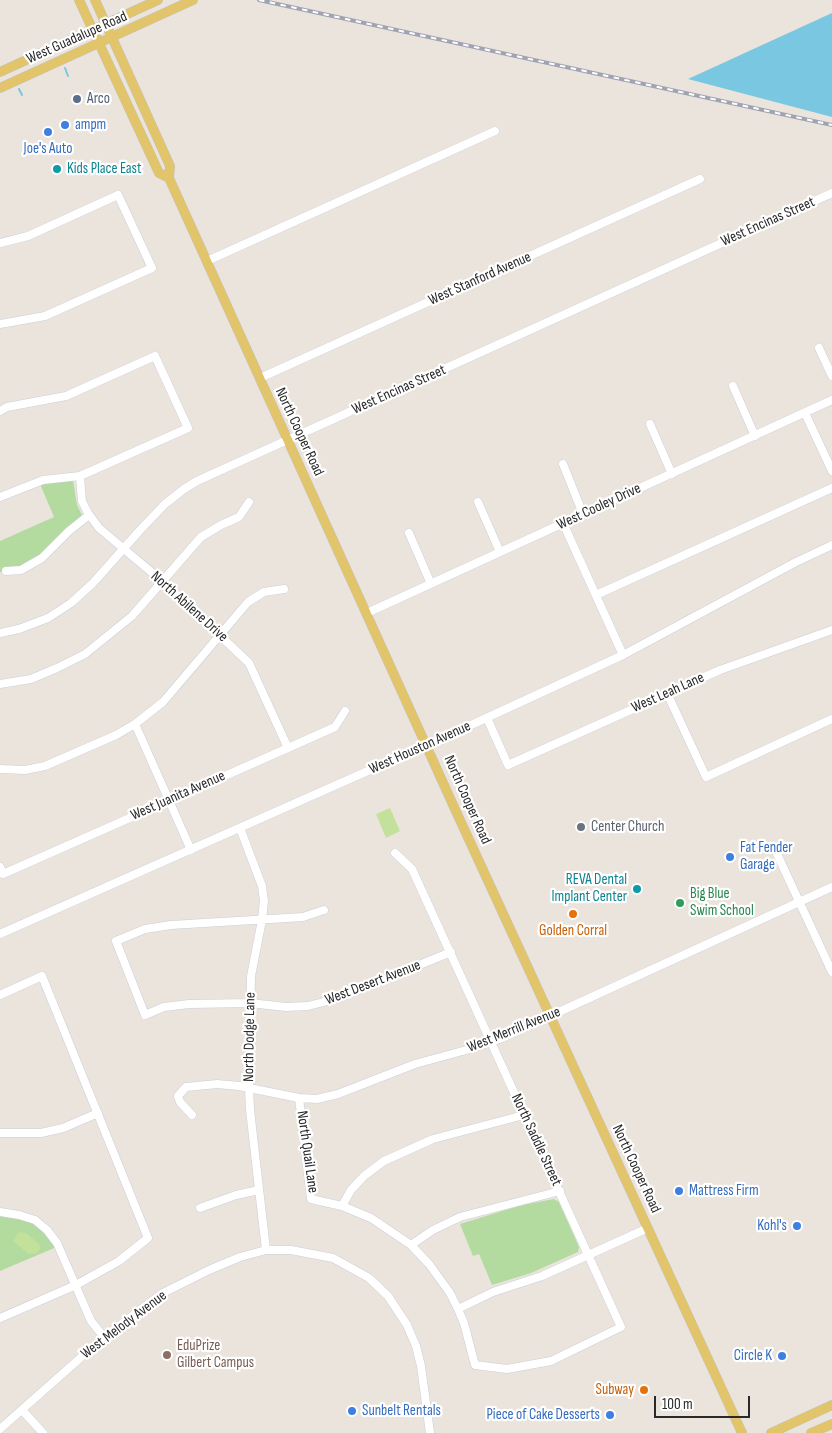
<!DOCTYPE html>
<html>
<head>
<meta charset="utf-8">
<style>
  body { margin:0 }
  #map { position:relative; width:832px; height:1433px; overflow:hidden; background:#eae4dd; font-family:"Sofia Sans Condensed",sans-serif }
  canvas { display:block }
  .scale { position:absolute; left:654px; top:1396px; width:96px; height:22px; box-sizing:border-box; border:2px solid #292929; border-top:0; padding-left:6px; font-size:15px; line-height:18px; white-space:nowrap; color:#292929; -webkit-text-stroke:4px #fff; paint-order:stroke }
</style>
</head>
<body>
<div id="map">
<canvas width="832" height="1433"></canvas>
<div class="scale">100 m</div>
</div>
<script>
const ctx = document.querySelector('canvas').getContext('2d');
ctx.lineJoin = 'round';
function paint(path, color) {
  ctx.fillStyle = color;
  ctx.fill(path, 'evenodd');
}
function poly(rows) {
  const path = new Path2D();
  for (const r of rows) {
    path.moveTo(r[0], r[1]);
    for (let i = 2; i < r.length; i += 2) path.lineTo(r[i], r[i + 1]);
  }
  return path;
}
function strokePath(path, color, width, dash) {
  ctx.strokeStyle = color;
  ctx.lineWidth = width;
  ctx.lineCap = dash ? 'butt' : 'round';
  ctx.setLineDash(dash || []);
  ctx.stroke(path);
}
function drawText(font, color, halo, rows, align = 'center') {
  ctx.font = font + ' "Sofia Sans Condensed",sans-serif';
  ctx.lineWidth = 4.5;
  ctx.setLineDash([]);
  ctx.textBaseline = 'middle';
  ctx.strokeStyle = halo;
  ctx.fillStyle = color;
  for (const [text, x, y, turn = 0] of rows) {
    ctx.save();
    ctx.translate(x, y);
    ctx.rotate((+turn || 0) * Math.PI / 180);
    ctx.textAlign = isNaN(turn) ? turn : align;
    if (halo) ctx.strokeText(text, 0, 0);
    ctx.fillText(text, 0, 0);
    ctx.restore();
  }
}
const green = poly([
  [73,480,77,505,83,517,39,559,18,570,0,572,0,541,54,517,40,484],
  [554,1199,559,1202,579,1247,578,1252,531,1273,492,1285,479,1254,473,1256,460,1224,522,1205],
  [0,1212,35,1220,59,1246,0,1271]
]);
const pitch = poly([
  [390,808,400,831,386,838,376,814],
  [21,1232,27,1234,39,1244,40,1249,37,1253,29,1254,13,1241,18,1233]
]);
const water = poly([
  [832,13,832,117,688,79]
]);
const stream = poly([
  [65,68,68,76],
  [19,89,22,95]
]);
const minor = poly([
  [0,243,28,236,118,195,152,268,45,316,0,324],
  [207,261,495,131],
  [819,348,832,376],
  [260,378,700,179],
  [733,386,755,436],
  [0,411,7,407,66,396,155,356,188,428,80,476,43,480,0,497],
  [805,413,832,471],
  [650,424,672,474],
  [563,464,583,514],
  [80,476,82,501,88,513,99,528,162,581,249,663,288,748],
  [478,502,500,552],
  [563,523,623,655],
  [409,533,431,584],
  [6,571,21,570,42,558,69,531,89,515],
  [596,595,832,488],
  [367,613,832,400],
  [0,633,19,629,48,618,71,603,93,583,141,529,165,504,184,489,197,481,832,193],
  [0,684,31,679,57,668,85,654,132,616,201,537,221,525,239,517,249,502],
  [667,693,706,777,832,719],
  [487,718,508,765,720,670,832,630],
  [135,724,191,850],
  [0,769,25,770,45,766,116,735,135,724,163,702,248,602,264,592,284,589],
  [240,828,262,886,264,901,262,920,251,976,249,1088,250,1110,266,1250],
  [777,854,832,972],
  [0,867,3,874,288,748,335,727,345,711],
  [324,910,303,917,171,925,145,929,116,941,145,1015,164,1007,189,1004,250,1003,286,1007,308,1006,339,998,451,952],
  [0,934,458,731,623,655,796,562,832,545],
  [0,995,42,976,148,1238,119,1261,76,1285,0,1318],
  [299,1098,311,1199,342,1206,371,1218,411,1245,429,1264,450,1293,458,1309,464,1323,475,1365,507,1369,551,1361,621,1327,412,869,395,853],
  [192,1115,180,1102,178,1096,186,1087,217,1084,239,1086,299,1098,317,1099,338,1094,415,1064,470,1049,502,1038,832,887],
  [0,1133,41,1133,63,1128,98,1113],
  [342,1206,351,1190,364,1176,384,1161,433,1139,524,1115],
  [200,1208,236,1195,259,1190],
  [0,1212,19,1215,35,1220,47,1230,57,1243,91,1321,104,1337],
  [411,1245,433,1230,460,1217,560,1191],
  [458,1309,493,1292,542,1276,648,1228],
  [22,1410,43,1433],
  [0,1429,104,1337,163,1293,209,1270,240,1257,266,1250,291,1250,333,1258,369,1278,388,1296,407,1325,416,1346,421,1366,430,1433]
]);
const major = poly([
  [79,0,159,173,169,178],
  [95,0,170,166,169,178,454,807,742,1433],
  [0,72,158,0],
  [0,88,193,0],
  [771,1433,832,1405],
  [811,1433,832,1424]
]);
const rail = poly([
  [259,0,832,125]
]);
const markers = [
  [77,99,5,"#5c6f8a"],
  [65,125,5,"#3f7fe0"],
  [48,132,5,"#3f7fe0"],
  [57,169,5,"#0f9aa8"],
  [581,827,5,"#6b7280"],
  [730,857,5,"#3f7fe0"],
  [637,889,5,"#0f9aa8"],
  [680,903,5,"#2e9e5b"],
  [573,914,5,"#e8710a"],
  [679,1191,5,"#3f7fe0"],
  [797,1226,5,"#3f7fe0"],
  [167,1355,5,"#8d6e63"],
  [782,1356,5,"#3f7fe0"],
  [644,1390,5,"#e8710a"],
  [352,1411,5,"#3f7fe0"],
  [610,1415,5,"#3f7fe0"]
];
const streetNames = [
  ["West Guadalupe Road",77,38,-24],
  ["West Encinas Street",768,222,-24],
  ["West Stanford Avenue",480,279,-24],
  ["West Encinas Street",399,390,-24],
  ["North Cooper Road",299,432,65],
  ["West Cooley Drive",599,507,-25],
  ["North Abilene Drive",189,607,42],
  ["West Leah Lane",668,693,-24],
  ["West Houston Avenue",420,748,-24],
  ["West Juanita Avenue",178,796,-24],
  ["North Cooper Road",467,800,66],
  ["West Desert Avenue",373,983,-21],
  ["West Merrill Avenue",514,1030,-22],
  ["North Dodge Lane",250,1037,-89],
  ["North Saddle Street",536,1140,65],
  ["North Quail Lane",307,1152,82],
  ["North Cooper Road",636,1169,65],
  ["West Melody Avenue",124,1325,-37]
];
const serviceNames = [
  ["Arco",87,99]
];
const shopNames = [
  ["ampm",75,125],
  ["Joe's Auto",48,149,"center"],
  ["Fat Fender",740,848],
  ["Garage",740,865],
  ["Mattress Firm",689,1191],
  ["Kohl's",787,1226,"right"],
  ["Circle K",772,1356,"right"],
  ["Sunbelt Rentals",362,1411],
  ["Piece of Cake Desserts",600,1415,"right"]
];
const cultureNames = [
  ["Kids Place East",67,169],
  ["REVA Dental",627,880,"right"],
  ["Implant Center",627,897,"right"]
];
const worshipNames = [
  ["Center Church",591,827]
];
const leisureNames = [
  ["Big Blue",690,894],
  ["Swim School",690,911]
];
const foodNames = [
  ["Golden Corral",573,931],
  ["Subway",634,1390,"right"]
];
const educationNames = [
  ["EduPrize",177,1346],
  ["Gilbert Campus",177,1363]
];
paint(green, '#b4db9f');
paint(pitch, '#c4e19b');
paint(water, '#7ac7e2');
strokePath(stream, '#7ac7e2', 2);
strokePath(minor, '#cbceda', 9);
strokePath(major, '#c3c3c3', 10);
strokePath(minor, '#fff', 8);
strokePath(major, '#e2c56a', 9);
strokePath(rail, '#a0a3b2', 4);
strokePath(rail, '#fff', 2, [5.5]);
for (const [x, y, r, color] of markers) {
  const dot = new Path2D();
  dot.arc(x, y, r, 0, 2 * Math.PI);
  ctx.fillStyle = color;
  ctx.fill(dot);
  strokePath(dot, '#fff', 2);
}
drawText('15px', '#292929', '#fff', streetNames);
drawText('15px', '#4e5e75', '#fff', serviceNames, 'left');
drawText('15px', '#366cbe', '#fff', shopNames, 'left');
drawText('15px', '#0d838f', '#fff', cultureNames, 'left');
drawText('15px', '#5b616d', '#fff', worshipNames, 'left');
drawText('15px', '#27864d', '#fff', leisureNames, 'left');
drawText('15px', '#c56008', '#fff', foodNames);
drawText('15px', '#785e54', '#fff', educationNames, 'left');
</script>
</body>
</html>
